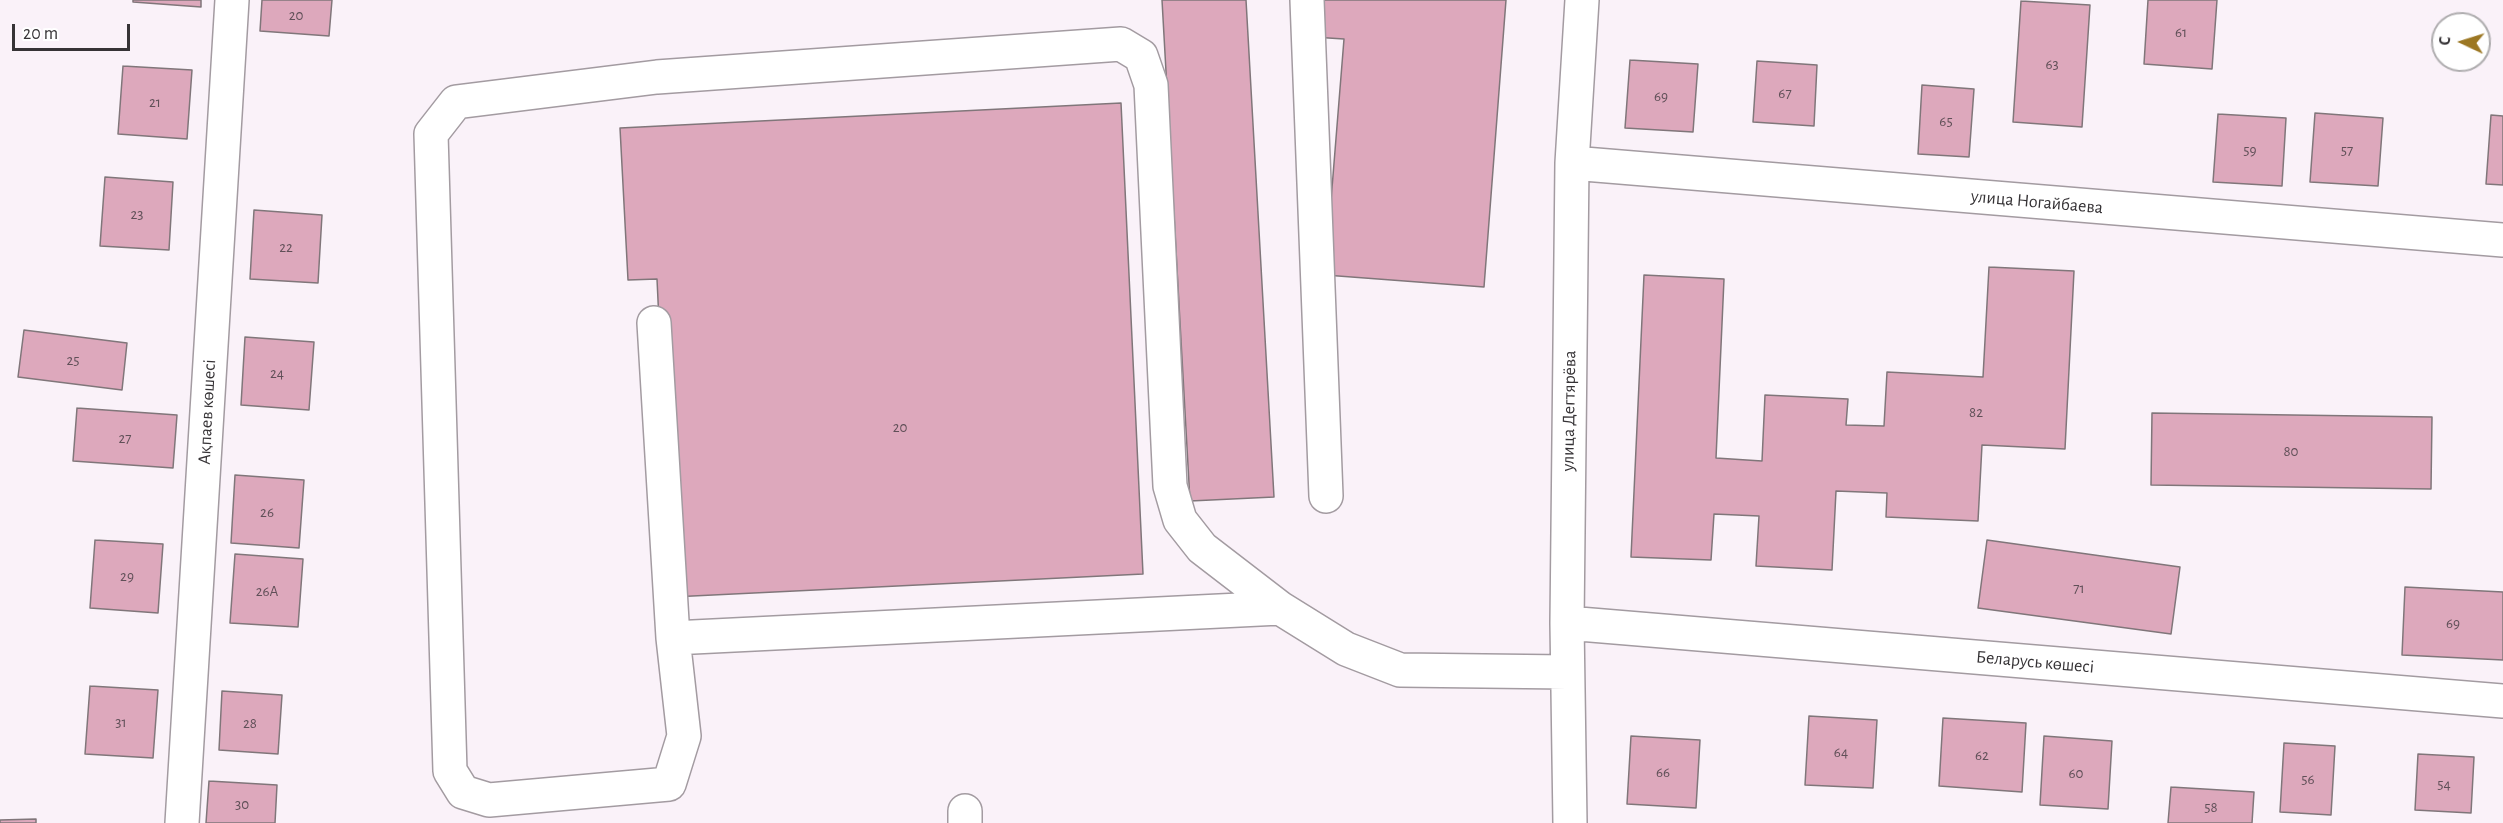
<!DOCTYPE html>
<html>
<head>
<meta charset="utf-8">
<style>
  body { margin:0 }
  #map { position:relative; width:2503px; height:823px; overflow:hidden; background:#faf2f9; font-family:"Alegreya Sans",sans-serif }
  canvas { display:block }
  .north { position:absolute; left:2431px; top:12px; width:60px; height:60px; box-sizing:border-box; background:#fff; border:2px solid #afadaf; border-radius:50%; rotate:274deg; font-size:16px; font-weight:700; line-height:24px; text-align:center; color:#363336 }
  .north::after { content:''; display:block; margin:auto; width:21px; height:27px; background:#9c7723; clip-path:polygon(50% 0,100% 100%,50% 72%,0 100%) }
  .scale { position:absolute; left:12px; top:24px; width:118px; height:27px; box-sizing:border-box; border:3px solid #363336; border-top:0; padding-left:8px; font-size:18px; line-height:21px; white-space:nowrap; color:#363336; -webkit-text-stroke:4px #fff; paint-order:stroke }
</style>
</head>
<body>
<div id="map">
<canvas width="2503" height="823"></canvas>
<div class="north">С</div>
<div class="scale">20 m</div>
</div>
<script>
const ctx = document.querySelector('canvas').getContext('2d');
ctx.lineJoin = 'round';
function paint(path, color) {
  ctx.fillStyle = color;
  ctx.fill(path, 'evenodd');
}
function poly(rows) {
  const path = new Path2D();
  for (const r of rows) {
    path.moveTo(r[0], r[1]);
    for (let i = 2; i < r.length; i += 2) path.lineTo(r[i], r[i + 1]);
  }
  return path;
}
function strokePath(path, color, width, dash) {
  ctx.strokeStyle = color;
  ctx.lineWidth = width;
  ctx.lineCap = dash ? 'butt' : 'round';
  ctx.setLineDash(dash || []);
  ctx.stroke(path);
}
function drawText(font, color, halo, rows, align = 'center') {
  ctx.font = font + ' "Alegreya Sans",sans-serif';
  ctx.lineWidth = 4.5;
  ctx.setLineDash([]);
  ctx.textBaseline = 'middle';
  ctx.strokeStyle = halo;
  ctx.fillStyle = color;
  for (const [text, x, y, turn = 0] of rows) {
    ctx.save();
    ctx.translate(x, y);
    ctx.rotate((+turn || 0) * Math.PI / 180);
    ctx.textAlign = isNaN(turn) ? turn : align;
    if (halo) ctx.strokeText(text, 0, 0);
    ctx.fillText(text, 0, 0);
    ctx.restore();
  }
}
const building = poly([
  [133,0,201,0,201,7,133,2,133,0],
  [262,0,332,0,329,36,260,31,262,0],
  [1162,0,1246,0,1274,497,1190,501,1162,0],
  [1315,0,1506,0,1484,287,1325,275,1344,39,1313,37,1315,0],
  [2148,0,2217,0,2212,69,2144,64,2148,0],
  [2021,1,2090,5,2082,127,2013,122,2021,1],
  [1630,60,1698,64,1693,132,1625,128,1630,60],
  [1757,61,1817,65,1814,126,1753,122,1757,61],
  [123,66,192,70,187,139,118,134,123,66],
  [1922,85,1974,89,1969,157,1918,154,1922,85],
  [1121,103,1143,574,672,597,657,279,628,280,620,128,1121,103],
  [2315,113,2383,118,2378,186,2310,182,2315,113],
  [2218,114,2286,118,2282,186,2213,182,2218,114],
  [2491,115,2503,116,2503,185,2486,184,2491,115],
  [105,177,173,182,169,250,100,246,105,177],
  [254,210,322,215,318,283,250,279,254,210],
  [1989,267,2074,271,2065,449,1982,445,1978,521,1886,517,1887,493,1836,491,1832,570,1756,566,1759,516,1714,514,1711,560,1631,557,1644,275,1724,279,1716,458,1762,461,1765,395,1848,399,1846,425,1884,426,1887,372,1983,377,1989,267],
  [24,330,127,343,122,390,18,377,24,330],
  [245,337,314,342,309,410,241,405,245,337],
  [77,408,177,415,173,468,73,461,77,408],
  [2152,413,2432,417,2431,489,2151,485,2152,413],
  [235,475,304,480,299,548,231,543,235,475],
  [95,540,163,544,158,613,90,608,95,540],
  [1987,540,2180,567,2171,634,1978,608,1987,540],
  [235,554,303,559,298,627,230,623,235,554],
  [2405,587,2503,592,2503,660,2402,655,2405,587],
  [90,686,158,690,153,758,85,754,90,686],
  [222,691,282,695,278,754,219,750,222,691],
  [1809,716,1877,720,1873,788,1805,785,1809,716],
  [1943,718,2026,723,2022,792,1939,786,1943,718],
  [1631,736,1700,740,1696,808,1627,804,1631,736],
  [2044,736,2112,741,2108,809,2040,805,2044,736],
  [2284,743,2335,746,2331,815,2280,812,2284,743],
  [2418,754,2474,757,2471,813,2415,810,2418,754],
  [209,781,277,785,275,823,206,823,209,781],
  [2171,787,2254,792,2252,823,2168,823,2171,787],
  [36,819,36,823,0,823,0,820,36,819]
]);
const minor = poly([
  [1307,0,1326,496],
  [1572,163,2503,240],
  [654,323,673,638,684,736,669,784,489,800,463,792,450,771,431,134,456,102,657,77,1121,44,1141,56,1151,85,1170,486,1180,520,1202,548,1280,608,1346,649,1400,670,1567,672],
  [1567,623,2503,701],
  [673,638,1280,608],
  [965,811,965,823],
  [182,823,232,0],
  [1570,823,1567,623,1572,163,1582,0]
]);
const numberNames = [
  ["20",296,15],
  ["61",2181,32],
  ["63",2052,64],
  ["67",1785,93],
  ["69",1661,96],
  ["21",155,102],
  ["65",1946,121],
  ["59",2250,150],
  ["57",2347,150],
  ["23",137,214],
  ["22",286,247],
  ["25",73,360],
  ["24",277,373],
  ["82",1976,412],
  ["20",900,427],
  ["27",125,438],
  ["80",2291,451],
  ["26",267,512],
  ["29",127,576],
  ["71",2079,588],
  ["26А",267,591],
  ["69",2453,623],
  ["31",121,722],
  ["28",250,723],
  ["64",1841,752],
  ["62",1982,755],
  ["66",1663,772],
  ["60",2076,773],
  ["56",2308,779],
  ["54",2444,784],
  ["30",242,804],
  ["58",2211,807]
];
const streetNames = [
  ["улица Ногайбаева",2037,202,5],
  ["улица Дегтярёва",1569,411,-89],
  ["Ақпаев көшесі",207,412,-87],
  ["Беларусь көшесі",2035,662,5]
];
paint(building, '#dda8bc');
strokePath(building, '#80767a', 1.5);
strokePath(minor, '#a39ba1', 36);
strokePath(minor, '#fff', 33);
drawText('15px', '#605058', null, numberNames);
drawText('18px', '#363336', '#fff', streetNames);
</script>
</body>
</html>
